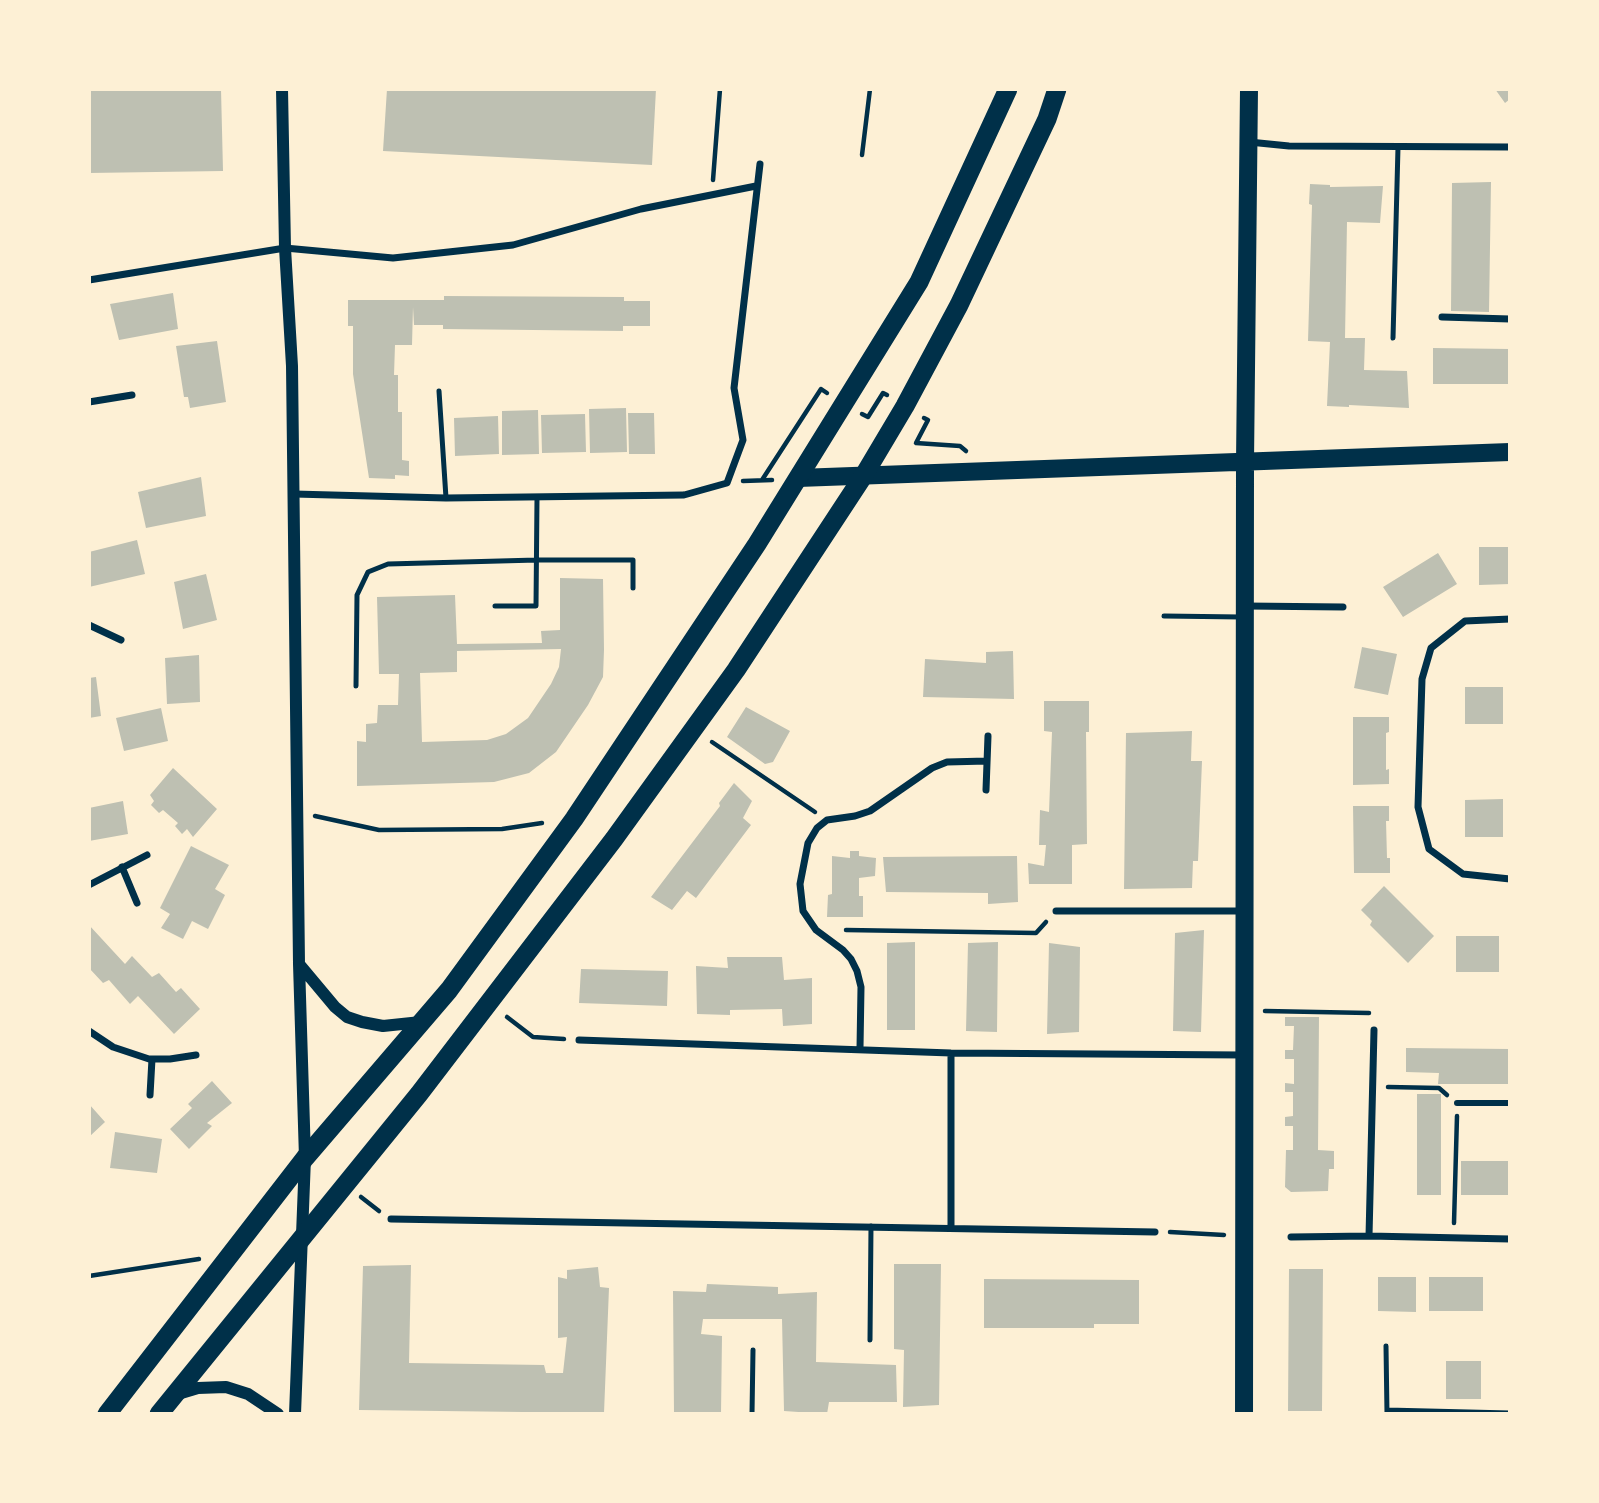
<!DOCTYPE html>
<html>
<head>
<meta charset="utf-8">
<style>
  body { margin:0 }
  #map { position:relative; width:1599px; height:1503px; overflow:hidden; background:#fdf0d5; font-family:"Exo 2",sans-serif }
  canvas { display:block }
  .frame { position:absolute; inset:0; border:91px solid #fdf0d5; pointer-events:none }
</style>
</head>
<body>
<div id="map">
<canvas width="1599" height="1503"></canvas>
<div class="frame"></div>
</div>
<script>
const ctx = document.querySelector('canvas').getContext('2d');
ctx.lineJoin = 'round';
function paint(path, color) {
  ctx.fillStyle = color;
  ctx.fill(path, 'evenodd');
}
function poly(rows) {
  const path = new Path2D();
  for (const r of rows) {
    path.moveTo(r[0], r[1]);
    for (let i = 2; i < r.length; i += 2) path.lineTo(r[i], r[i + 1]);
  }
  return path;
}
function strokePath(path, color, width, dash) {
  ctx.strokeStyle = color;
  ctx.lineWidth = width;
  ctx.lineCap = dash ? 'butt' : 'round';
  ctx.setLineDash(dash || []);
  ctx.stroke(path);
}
const building = poly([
  [89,89,221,89,223,171,89,173],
  [387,89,656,89,652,165,383,151],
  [1495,89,1510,89,1510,99,1505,103],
  [1491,182,1489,312,1451,311,1452,183],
  [1310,184,1330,185,1330,187,1383,186,1380,223,1347,222,1345,338,1365,338,1364,370,1407,371,1409,408,1349,405,1349,407,1327,406,1330,342,1308,341,1312,205,1309,204],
  [173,293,178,329,119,340,110,304],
  [444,296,624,297,624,301,650,301,650,326,623,326,623,331,443,329,443,325,414,325,413,307,412,345,395,345,394,375,398,375,398,412,402,412,402,460,409,461,409,476,395,475,395,479,369,478,353,374,353,326,348,326,348,300,444,300],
  [217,341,226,402,190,408,188,397,184,397,176,346],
  [1433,348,1510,349,1510,384,1433,384],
  [626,408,627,452,590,453,589,409],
  [538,410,539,454,502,455,502,411],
  [628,413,654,413,655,454,629,454],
  [585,414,586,452,542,453,541,415],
  [498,416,499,454,455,456,454,418],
  [201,477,206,516,146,528,138,492],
  [137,540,145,574,89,587,89,552],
  [1479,547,1510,547,1510,584,1479,585],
  [1438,553,1457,584,1403,617,1383,587],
  [206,574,217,620,183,629,174,582],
  [560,578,603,579,604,650,603,677,588,705,556,752,529,773,494,782,357,786,357,741,366,742,366,724,377,723,378,705,398,705,399,674,379,674,377,597,455,595,457,644,542,643,541,631,560,630],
  [561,649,559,667,551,684,528,718,506,734,487,740,422,742,420,673,457,672,457,651],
  [1362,647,1397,654,1388,695,1354,688],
  [1013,651,1014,699,923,697,925,659,986,663,986,652],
  [199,655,200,702,167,704,165,658],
  [96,677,101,716,89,718,89,678],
  [1465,687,1503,687,1503,724,1465,724],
  [1044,701,1089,701,1089,732,1086,732,1087,844,1072,845,1072,884,1029,884,1028,863,1044,866,1046,845,1039,845,1040,810,1049,812,1052,732,1044,731],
  [746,707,790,731,773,762,765,764,727,737],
  [161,708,168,741,124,751,116,718],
  [1353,717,1389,717,1389,732,1386,733,1386,770,1389,769,1389,784,1353,785],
  [1192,731,1191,761,1202,761,1198,861,1193,861,1192,888,1124,889,1126,733],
  [173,768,217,809,193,837,187,829,182,834,175,826,178,823,163,810,159,813,151,805,154,801,150,795],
  [734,783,752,801,743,818,751,825,696,898,687,891,672,910,651,897,720,806,719,803],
  [1503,799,1503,837,1465,837,1465,800],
  [123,801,128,834,89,841,89,808],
  [1353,806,1389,806,1389,821,1386,821,1387,858,1390,858,1390,873,1354,873],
  [191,846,229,865,215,889,225,895,208,929,192,921,183,939,161,928,170,914,160,908],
  [850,851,859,851,859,856,876,858,875,876,859,878,859,896,863,896,863,917,827,917,828,895,832,894,832,856,850,858],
  [1017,856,1018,902,988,904,988,893,886,892,883,857],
  [1384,886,1434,936,1408,963,1370,925,1372,921,1361,910],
  [89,925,125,964,132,956,152,977,159,973,176,992,181,988,200,1009,174,1034,138,996,130,1004,109,980,103,983,89,968],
  [1204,930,1201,1032,1173,1031,1175,933],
  [1456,936,1499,936,1499,972,1456,972],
  [915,942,915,1030,887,1030,887,943],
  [998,942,997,1032,966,1031,968,943],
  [1049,943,1080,947,1079,1032,1047,1034],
  [727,957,782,957,784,980,812,978,812,1024,783,1026,782,1009,730,1010,730,1015,697,1014,696,966,728,968],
  [581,969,668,971,667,1006,579,1003],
  [1285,1017,1319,1017,1318,1150,1334,1151,1334,1169,1329,1169,1328,1191,1291,1192,1285,1187,1286,1150,1293,1150,1293,1126,1285,1126,1285,1117,1293,1116,1293,1092,1285,1092,1285,1083,1294,1084,1294,1059,1285,1059,1285,1050,1293,1050,1294,1026,1285,1026],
  [1406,1048,1510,1049,1510,1084,1438,1084,1439,1073,1406,1072],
  [212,1081,232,1103,207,1123,212,1126,189,1149,170,1129,192,1108,188,1104],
  [1417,1094,1441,1094,1441,1195,1417,1195],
  [89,1104,105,1122,89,1137],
  [115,1132,162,1139,157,1173,110,1168],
  [1461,1161,1510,1161,1510,1195,1461,1195],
  [894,1264,941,1264,939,1405,903,1407,904,1350,894,1349],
  [411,1265,409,1363,544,1365,546,1373,563,1373,567,1337,558,1338,558,1277,567,1279,567,1270,598,1267,600,1287,609,1288,604,1413,359,1410,363,1266],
  [1289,1269,1323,1269,1322,1411,1288,1411],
  [1378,1277,1416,1277,1416,1312,1378,1311],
  [1429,1277,1483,1277,1483,1311,1429,1311],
  [984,1279,1139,1280,1139,1324,1094,1324,1094,1328,984,1328],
  [707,1284,778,1287,778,1294,817,1292,816,1362,896,1365,897,1402,829,1402,827,1414,784,1411,782,1319,703,1319,701,1334,722,1336,721,1414,674,1414,673,1291,706,1292],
  [1446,1361,1481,1361,1481,1399,1446,1399]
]);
const path = poly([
  [862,155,870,89],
  [713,180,720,89],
  [862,414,868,417,883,393,887,395],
  [924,418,928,420,916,443,960,446,966,451],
  [762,480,821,389,827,393],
  [743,481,772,480],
  [712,742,815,812],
  [315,816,379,830,502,829,542,823],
  [846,930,1036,933,1046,922],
  [1265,1011,1369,1013],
  [507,1017,533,1037,564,1039],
  [1388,1087,1439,1088,1447,1095],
  [361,1197,379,1211],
  [1454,1223,1457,1116],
  [1170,1232,1224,1235],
  [89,1276,199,1259]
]);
const service = poly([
  [1393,338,1398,147],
  [439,391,446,498],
  [495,606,536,606,537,498],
  [1164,616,1241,617],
  [356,686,357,595,368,572,388,564,537,560,633,560,633,588],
  [870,1340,871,1226],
  [1386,1346,1387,1414],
  [1387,1410,1510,1413],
  [752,1414,753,1350]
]);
const pedestrian = poly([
  [1457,1103,1510,1103]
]);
const minor = poly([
  [1249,142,1289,146,1510,147],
  [89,280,285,248,393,258,513,245,641,209,756,186],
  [1442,317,1510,319],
  [89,402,132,395],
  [294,494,446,498,684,495,727,483,743,440,734,388,760,164],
  [1246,606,1343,607],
  [1510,619,1465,621,1431,648,1422,679,1418,807,1429,849,1463,874,1510,879],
  [89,625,121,640],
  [986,790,988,736],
  [122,867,137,903],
  [89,885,147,855],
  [1056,911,1244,911],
  [89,1031,113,1047,149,1059,170,1059,196,1055],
  [579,1040,951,1053,1244,1055],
  [860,1048,861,987,857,971,851,959,843,950,816,930,803,911,800,884,808,843,817,828,827,820,855,816,870,811,932,768,947,762,987,761],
  [150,1095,152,1059],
  [391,1219,1155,1232],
  [951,1228,951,1053],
  [1369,1236,1374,1030],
  [1291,1237,1369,1236,1510,1239]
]);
const tertiary = poly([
  [282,89,285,248,292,366,299,964,305,1158,295,1414],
  [299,964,335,1007,347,1017,362,1022,383,1026,421,1022],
  [178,1394,198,1388,226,1387,248,1394,278,1414]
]);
const primary = poly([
  [798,478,1510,452],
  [1244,1414,1245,462,1249,89]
]);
const trunk = poly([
  [107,1414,305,1158,449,990,574,819,757,544,919,282,1008,89],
  [159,1414,419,1094,614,839,736,670,864,475,905,406,959,305,1047,119,1057,89]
]);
paint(building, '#bec0b2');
strokePath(path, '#003049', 4.5);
strokePath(service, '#003049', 5);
strokePath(pedestrian, '#003049', 6);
strokePath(minor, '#003049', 7);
strokePath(tertiary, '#003049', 12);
strokePath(primary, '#003049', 18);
strokePath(trunk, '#003049', 19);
</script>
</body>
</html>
